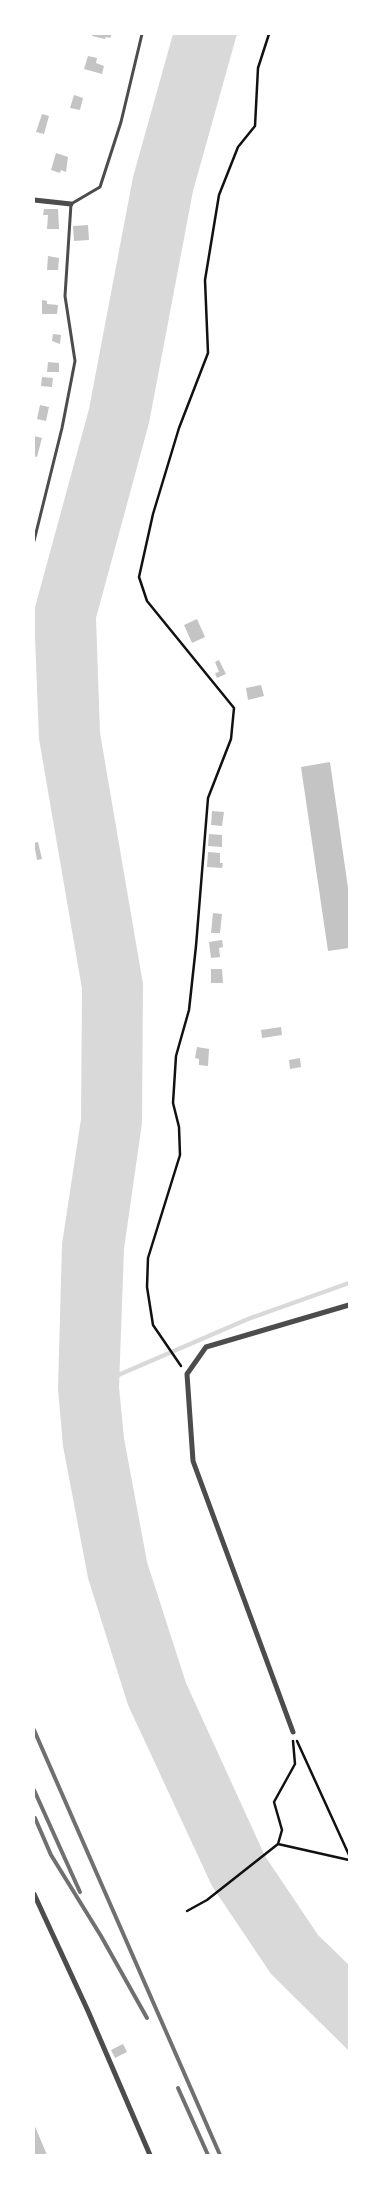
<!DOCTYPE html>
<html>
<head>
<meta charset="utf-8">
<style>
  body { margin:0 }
  #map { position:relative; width:383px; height:2189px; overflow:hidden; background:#fff; font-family:"IBM Plex Sans",sans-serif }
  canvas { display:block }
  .frame { position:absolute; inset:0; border:35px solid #fff; pointer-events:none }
</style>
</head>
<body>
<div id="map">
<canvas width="383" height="2189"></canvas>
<div class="frame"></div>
</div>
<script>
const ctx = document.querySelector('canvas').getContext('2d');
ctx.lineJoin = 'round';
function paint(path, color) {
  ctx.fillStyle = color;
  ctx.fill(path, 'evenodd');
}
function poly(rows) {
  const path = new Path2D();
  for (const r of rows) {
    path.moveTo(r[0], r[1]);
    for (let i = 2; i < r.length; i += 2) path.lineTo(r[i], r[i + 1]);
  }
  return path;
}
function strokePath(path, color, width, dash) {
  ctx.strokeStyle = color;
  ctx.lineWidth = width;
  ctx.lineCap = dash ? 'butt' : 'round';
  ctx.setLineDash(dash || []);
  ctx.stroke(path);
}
const water = poly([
  [173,34,237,34,193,191,149,423,96,618,100,733,143,984,142,1123,124,1249,119,1387,124,1438,147,1562,186,1683,265,1856,318,1935,349,1965,349,2051,271,1974,212,1886,128,1705,88,1578,63,1446,58,1389,62,1244,81,1119,82,989,39,739,34,611,89,409,133,177]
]);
const stream = poly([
  [116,1376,248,1319,349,1283]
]);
const building = poly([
  [92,34,112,34,110,38,106,37,105,39,92,36],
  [88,56,97,58,96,63,104,66,102,74,84,69],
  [74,95,83,98,80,110,70,108],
  [42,114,49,116,44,134,36,132],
  [56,153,68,157,66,172,61,170,60,173,51,170],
  [44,209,58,209,59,229,47,229,48,215,43,215],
  [88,225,89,240,74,241,73,226],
  [48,256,59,258,58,270,47,270],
  [42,300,47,301,47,304,58,305,57,314,42,314],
  [53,334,61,335,60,344,52,341],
  [48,362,59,363,59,372,47,372],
  [42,377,53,378,52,387,41,386],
  [40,405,49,407,46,421,37,419],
  [34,436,42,438,37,457,34,456],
  [197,619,205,637,192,643,184,625],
  [219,660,226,674,217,678,215,673,219,672,215,662],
  [261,685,264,696,248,700,246,688],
  [330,762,349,895,349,948,328,951,301,767],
  [212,811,224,812,222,826,211,825],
  [209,834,222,835,222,847,208,846],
  [38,842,42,859,37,860,34,843],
  [208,852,220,853,220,863,223,863,222,868,207,867],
  [213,913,222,914,220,933,211,933],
  [222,940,223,947,219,948,220,957,211,958,209,942],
  [211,969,222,969,223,983,211,983],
  [281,1027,282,1035,262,1038,261,1030],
  [197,1047,209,1049,208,1066,199,1065,199,1059,195,1058],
  [300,1058,301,1067,290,1069,289,1060],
  [123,2044,127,2052,115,2058,111,2050],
  [34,2124,47,2155,34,2155]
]);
const path = poly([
  [181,1366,153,1325,147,1287,148,1258,180,1155,179,1127,173,1103,176,1056,189,1010,196,946,208,798,231,739,234,708,147,601,139,577,153,514,179,428,208,353,205,280,219,195,238,147,255,126,258,68,269,34],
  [297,1741,349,1855],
  [278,1844,349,1860],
  [187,1911,207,1900,278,1844,282,1830,274,1802,295,1764,293,1741]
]);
const service = poly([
  [34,541,62,428,75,361,65,296,71,204,100,187,121,122,142,34]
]);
const minor = poly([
  [34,200,71,204],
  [293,1732,193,1461,187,1374,206,1347,349,1305],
  [34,1894,88,2011,150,2155]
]);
const rail = poly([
  [34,1730,220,2155],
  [34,1790,80,1892],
  [35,1818,51,1855,101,1936,147,2018],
  [178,2088,208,2155]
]);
paint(water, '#d9d9d9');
strokePath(stream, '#d9d9d9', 4.5);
paint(building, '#c4c4c4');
strokePath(path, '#111', 2.5);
strokePath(service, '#4c4c4c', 3);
strokePath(minor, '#4c4c4c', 5);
strokePath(rail, '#707070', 4);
</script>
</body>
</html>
